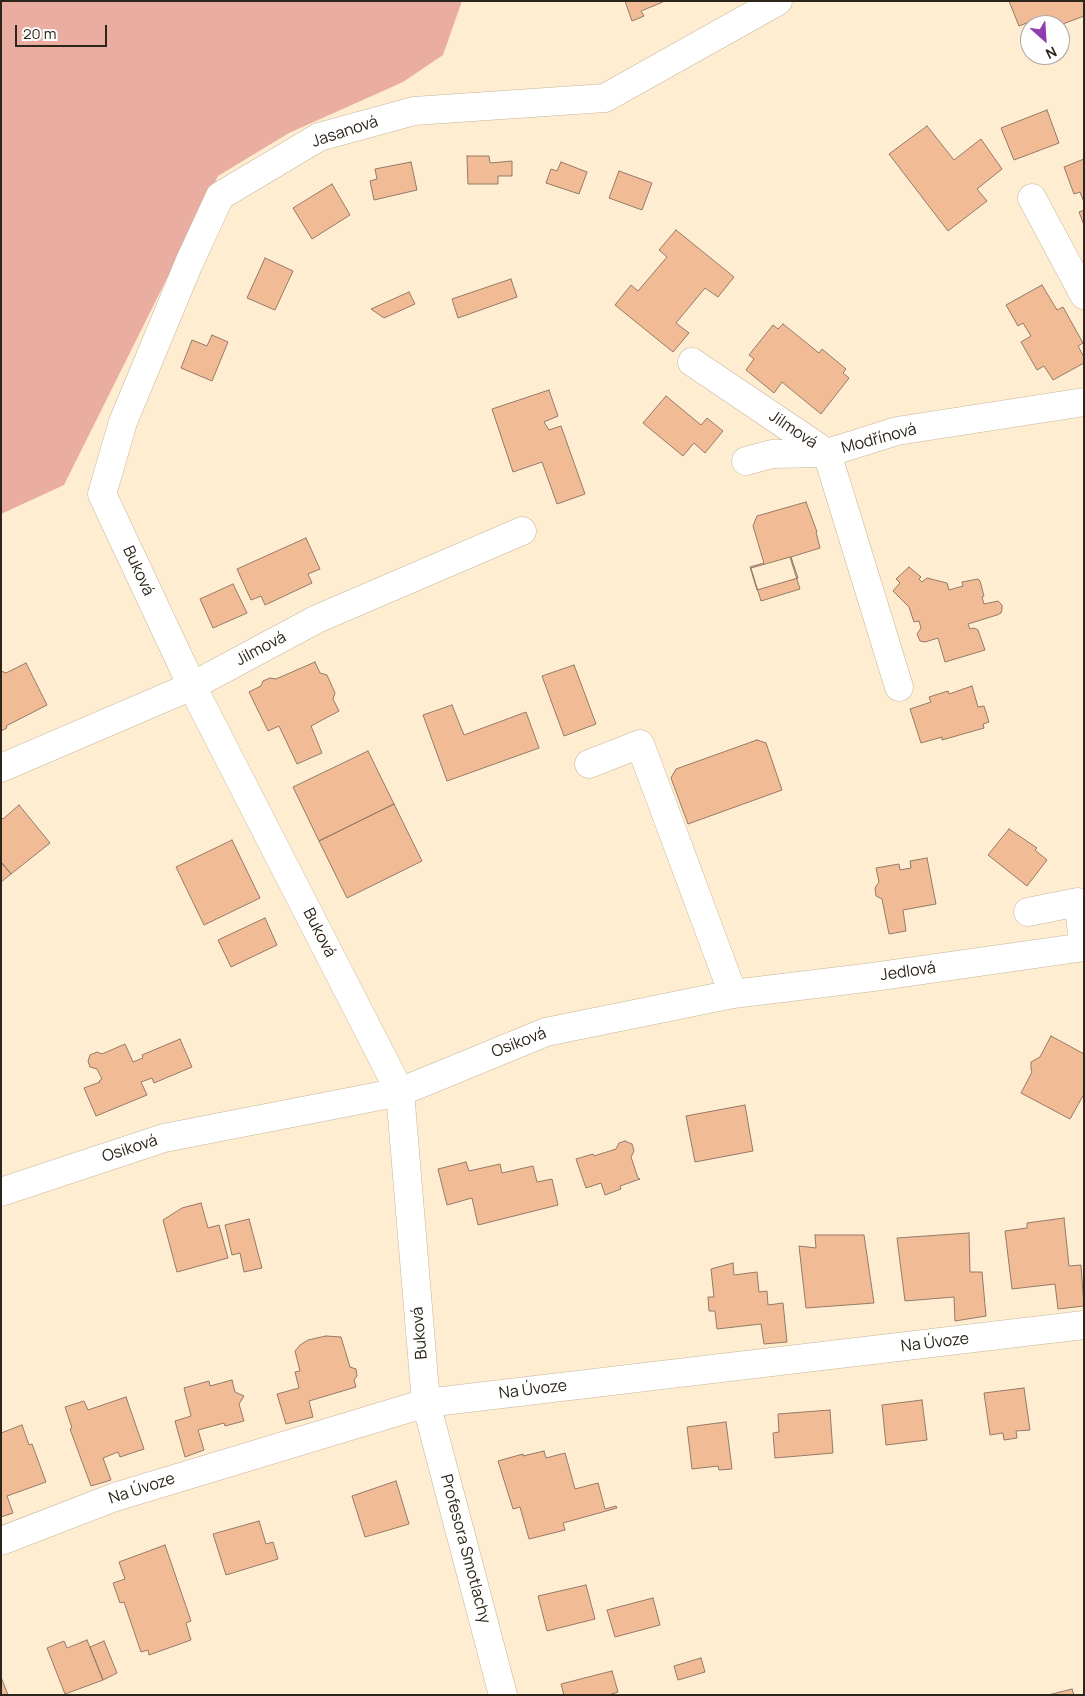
<!DOCTYPE html>
<html>
<head>
<meta charset="utf-8">
<style>
  body { margin:0 }
  #map { position:relative; width:1085px; height:1696px; overflow:hidden; background:#feedd0; font-family:Manrope,sans-serif }
  canvas { display:block }
  .frame { position:absolute; inset:0; border:2px solid #2c251a; pointer-events:none }
  .north { position:absolute; left:1020px; top:15px; width:50px; height:50px; box-sizing:border-box; background:#fff; border:1px solid #aba8a3; border-radius:50%; rotate:154deg; font-size:14px; font-weight:700; line-height:20px; text-align:center; color:#2c251a }
  .north::after { content:''; display:block; margin:auto; width:18px; height:22px; background:#8f3dac; clip-path:polygon(50% 0,100% 100%,50% 72%,0 100%) }
  .scale { position:absolute; left:15px; top:25px; width:92px; height:22px; box-sizing:border-box; border:2px solid #2c251a; border-top:0; padding-left:6px; font-size:15px; line-height:18px; white-space:nowrap; color:#2c251a; -webkit-text-stroke:4px #fff; paint-order:stroke }
</style>
</head>
<body>
<div id="map">
<canvas width="1085" height="1696"></canvas>
<div class="frame"></div>
<div class="north">N</div>
<div class="scale">20 m</div>
</div>
<script>
const ctx = document.querySelector('canvas').getContext('2d');
ctx.lineJoin = 'round';
function paint(path, color) {
  ctx.fillStyle = color;
  ctx.fill(path, 'evenodd');
}
function poly(rows) {
  const path = new Path2D();
  for (const r of rows) {
    path.moveTo(r[0], r[1]);
    for (let i = 2; i < r.length; i += 2) path.lineTo(r[i], r[i + 1]);
  }
  return path;
}
function strokePath(path, color, width, dash) {
  ctx.strokeStyle = color;
  ctx.lineWidth = width;
  ctx.lineCap = dash ? 'butt' : 'round';
  ctx.setLineDash(dash || []);
  ctx.stroke(path);
}
function drawText(font, color, halo, rows, align = 'center') {
  ctx.font = font + ' Manrope,sans-serif';
  ctx.lineWidth = 4.5;
  ctx.setLineDash([]);
  ctx.textBaseline = 'middle';
  ctx.strokeStyle = halo;
  ctx.fillStyle = color;
  for (const [text, x, y, turn = 0] of rows) {
    ctx.save();
    ctx.translate(x, y);
    ctx.rotate((+turn || 0) * Math.PI / 180);
    ctx.textAlign = isNaN(turn) ? turn : align;
    if (halo) ctx.strokeText(text, 0, 0);
    ctx.fillText(text, 0, 0);
    ctx.restore();
  }
}
const green = poly([
  [1,1,462,1,443,55,403,82,289,133,218,176,64,485,1,514]
]);
const building = poly([
  [625,1,662,1,663,2,641,11,644,16,632,21,625,1],
  [1009,1,1084,1,1084,16,1060,25,1033,25,1032,21,1019,26,1009,1],
  [1047,110,1059,143,1014,160,1001,128,1047,110],
  [927,126,954,160,981,139,1002,169,977,189,987,201,948,231,889,154,927,126],
  [467,156,489,156,490,163,512,161,512,176,498,176,498,184,468,184,467,156],
  [1084,159,1084,202,1080,192,1074,194,1064,167,1084,159],
  [411,162,417,190,374,200,370,181,377,179,375,169,411,162],
  [561,162,587,172,579,194,546,183,551,169,557,171,561,162],
  [619,171,652,183,642,210,609,198,619,171],
  [332,184,350,215,312,239,293,208,332,184],
  [1084,210,1084,225,1079,212,1084,210],
  [676,230,734,277,718,297,705,288,676,323,689,333,673,352,615,305,631,285,638,291,667,257,659,250,676,230],
  [265,258,293,271,275,310,247,298,265,258],
  [511,279,517,297,458,318,452,299,511,279],
  [1042,285,1057,310,1063,307,1083,343,1078,346,1084,357,1084,363,1053,380,1044,366,1037,370,1021,342,1031,336,1023,323,1018,326,1006,305,1042,285],
  [409,292,415,304,384,318,371,309,409,292],
  [783,324,819,353,822,349,846,369,843,373,849,378,821,414,782,382,774,393,746,370,754,359,749,355,773,325,778,329,783,324],
  [212,335,228,342,212,381,181,368,192,340,207,346,212,335],
  [549,390,558,416,544,422,549,430,561,426,585,494,557,504,542,462,513,472,492,409,549,390],
  [666,396,701,425,707,418,723,431,705,453,694,443,683,456,643,423,666,396],
  [806,502,817,532,816,532,820,548,791,557,798,578,757,590,750,567,764,563,753,526,757,516,806,502],
  [306,538,320,569,308,574,312,583,265,605,261,596,251,600,237,569,306,538],
  [790,557,800,589,761,601,751,568,790,557],
  [909,567,921,577,919,579,922,582,927,578,947,583,949,590,963,586,962,582,978,579,980,581,984,596,982,597,984,604,998,601,1002,605,1002,609,1001,613,997,615,968,624,970,629,974,628,978,630,985,650,945,662,938,638,925,642,920,641,917,634,921,628,919,621,914,622,909,607,893,591,900,583,896,579,909,567],
  [233,584,247,613,213,628,200,599,233,584],
  [315,662,320,673,327,675,335,693,333,699,339,711,311,726,322,753,297,764,279,726,268,731,249,692,261,686,263,681,270,678,276,679,315,662],
  [26,663,47,705,6,726,7,728,1,731,1,671,6,673,26,663],
  [574,665,596,724,564,736,542,676,574,665],
  [972,686,978,707,984,706,989,722,983,724,984,728,942,740,942,737,921,743,910,709,931,702,929,697,948,691,949,694,972,686],
  [452,705,464,735,526,712,539,748,447,781,423,715,452,705],
  [757,740,766,743,782,790,688,824,671,778,676,769,757,740],
  [368,751,394,804,319,841,293,787,368,751],
  [394,804,422,861,347,898,319,841,394,804],
  [19,805,50,843,11,874,1,862,1,817,3,819,19,805],
  [1009,829,1037,848,1035,850,1047,860,1027,886,988,855,1009,829],
  [232,840,260,898,204,925,176,867,232,840],
  [927,858,936,904,903,910,906,931,889,934,882,899,876,896,875,888,879,882,876,868,899,864,900,870,911,868,910,861,927,858],
  [1,862,11,874,1,882,1,862],
  [265,918,277,945,231,967,218,940,265,918],
  [1051,1036,1084,1054,1084,1094,1070,1119,1021,1093,1032,1072,1031,1069,1031,1062,1040,1057,1051,1036],
  [180,1039,192,1067,154,1083,152,1078,141,1082,147,1095,96,1116,84,1088,100,1082,99,1081,102,1079,97,1069,90,1067,88,1061,90,1055,97,1052,102,1054,125,1044,133,1062,143,1058,142,1055,180,1039],
  [745,1105,753,1151,695,1162,686,1116,745,1105],
  [625,1141,632,1144,634,1151,631,1157,638,1178,640,1179,620,1186,621,1189,605,1195,601,1183,586,1188,576,1159,593,1154,594,1156,616,1149,619,1143,625,1141],
  [466,1162,469,1171,500,1164,502,1173,533,1166,537,1182,552,1179,558,1205,478,1225,472,1198,447,1205,438,1169,466,1162],
  [201,1203,208,1228,219,1225,228,1258,177,1272,163,1220,182,1208,201,1203],
  [1064,1218,1069,1266,1081,1265,1084,1306,1058,1309,1055,1284,1012,1289,1005,1231,1027,1228,1027,1223,1064,1218],
  [249,1219,262,1268,244,1272,240,1253,232,1255,225,1225,249,1219],
  [969,1233,970,1272,982,1272,986,1316,955,1321,954,1297,905,1301,897,1238,969,1233],
  [815,1235,864,1235,874,1303,806,1308,799,1246,816,1248,815,1235],
  [733,1263,734,1275,757,1272,759,1292,767,1291,768,1305,783,1303,787,1342,764,1344,761,1324,717,1329,715,1311,709,1311,708,1297,714,1297,711,1269,733,1263],
  [326,1336,341,1337,350,1367,356,1369,357,1376,354,1380,356,1387,309,1401,313,1417,286,1424,277,1394,299,1388,295,1372,300,1371,295,1351,300,1345,308,1340,326,1336],
  [232,1380,235,1392,244,1396,239,1404,244,1421,225,1426,224,1423,198,1430,204,1450,185,1457,175,1421,191,1416,184,1388,209,1381,210,1386,232,1380],
  [1024,1388,1030,1430,1016,1431,1017,1438,1004,1440,1003,1433,990,1435,984,1393,1024,1388],
  [126,1397,144,1449,120,1457,118,1452,103,1458,111,1480,91,1486,70,1429,72,1428,65,1407,84,1401,88,1410,126,1397],
  [922,1400,927,1440,886,1445,882,1405,922,1400],
  [830,1410,833,1453,775,1458,773,1433,779,1432,778,1414,830,1410],
  [726,1422,732,1469,719,1470,718,1466,692,1469,687,1427,726,1422],
  [22,1425,29,1445,32,1444,46,1482,7,1496,13,1513,1,1517,1,1433,22,1425],
  [544,1451,546,1458,565,1453,575,1489,598,1483,605,1509,616,1506,617,1508,563,1523,565,1530,529,1539,520,1507,513,1509,498,1461,523,1454,523,1456,544,1451],
  [396,1481,409,1524,365,1537,352,1496,396,1481],
  [259,1521,266,1544,273,1542,278,1559,226,1575,213,1534,259,1521],
  [165,1545,191,1621,186,1623,191,1640,149,1655,148,1650,141,1652,124,1602,120,1603,113,1583,125,1579,119,1562,165,1545],
  [586,1585,595,1619,547,1631,538,1596,586,1585],
  [653,1598,660,1625,615,1637,607,1610,653,1598],
  [87,1640,103,1680,65,1694,47,1648,64,1641,67,1648,87,1640],
  [104,1641,117,1673,103,1680,90,1647,104,1641],
  [701,1658,705,1672,678,1680,674,1666,701,1658],
  [612,1671,618,1692,609,1695,564,1695,561,1684,612,1671],
  [1,1677,8,1695,1,1695,1,1677],
  [1072,1689,1074,1695,1048,1695,1072,1689]
]);
const street = poly([
  [1032,198,1084,295],
  [692,362,827,453],
  [827,453,899,687],
  [746,461,772,454,827,453,897,431,1084,402],
  [589,764,640,744,733,994],
  [1,768,192,686,317,619,522,531],
  [1028,912,1078,902,1084,946],
  [1,1192,164,1138,400,1092,546,1032,733,994,873,977,1084,947],
  [1,1541,115,1497,426,1403,1084,1325],
  [503,1695,426,1403,400,1092,192,686,102,494,123,422,189,263,220,196,319,137,414,111,605,98,778,1]
]);
const streetNames = [
  ["Jasanová",345,132,-18],
  ["Jilmová",793,430,34],
  ["Modřínová",879,439,-15],
  ["Buková",138,571,65],
  ["Jilmová",261,649,-28],
  ["Buková",319,933,63],
  ["Jedlová",908,972,-8],
  ["Osiková",519,1043,-21],
  ["Osiková",130,1149,-18],
  ["Buková",420,1333,-95],
  ["Na Úvoze",935,1343,-7],
  ["Na Úvoze",533,1390,-7],
  ["Na Úvoze",142,1489,-18],
  ["Profesora Smotlachy",465,1549,75]
];
paint(green, '#eaada1');
paint(building, '#f1bb96');
strokePath(building, '#957a68', 1);
strokePath(street, '#c5b599', 29);
strokePath(street, '#fff', 28);
drawText('16px', '#2c251a', '#fff', streetNames);
</script>
</body>
</html>
